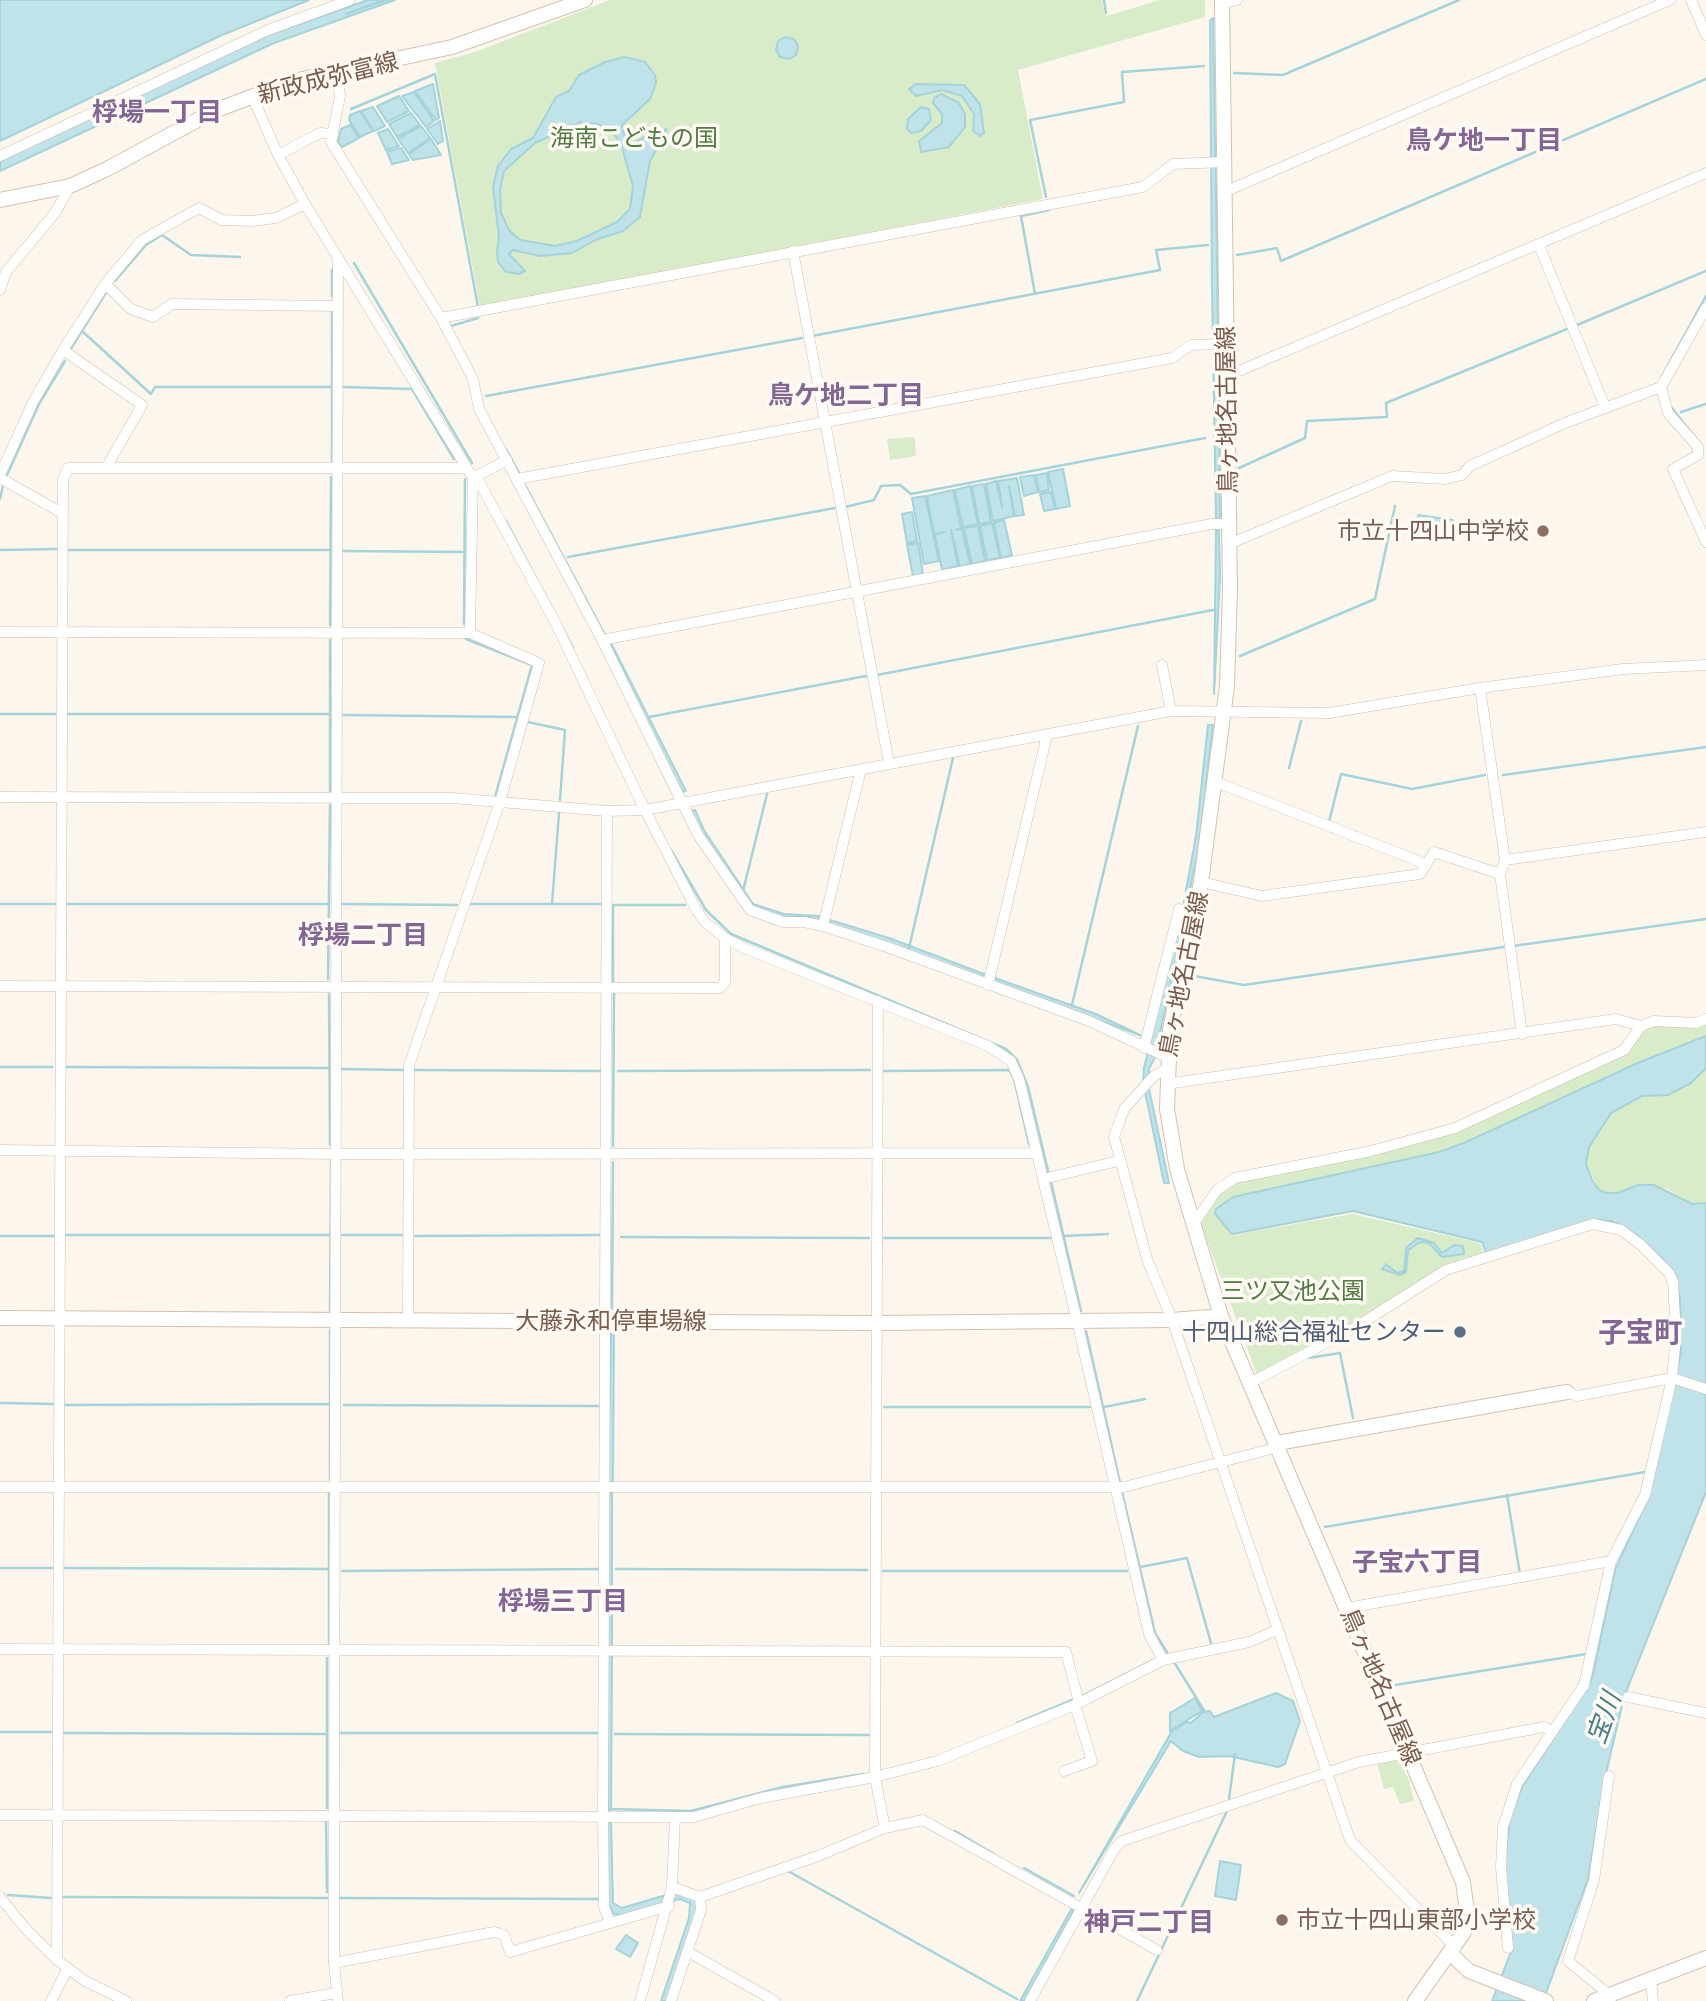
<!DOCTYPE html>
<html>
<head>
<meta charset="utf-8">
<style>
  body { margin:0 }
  canvas { display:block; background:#fdf6ec }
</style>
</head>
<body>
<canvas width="1706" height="2001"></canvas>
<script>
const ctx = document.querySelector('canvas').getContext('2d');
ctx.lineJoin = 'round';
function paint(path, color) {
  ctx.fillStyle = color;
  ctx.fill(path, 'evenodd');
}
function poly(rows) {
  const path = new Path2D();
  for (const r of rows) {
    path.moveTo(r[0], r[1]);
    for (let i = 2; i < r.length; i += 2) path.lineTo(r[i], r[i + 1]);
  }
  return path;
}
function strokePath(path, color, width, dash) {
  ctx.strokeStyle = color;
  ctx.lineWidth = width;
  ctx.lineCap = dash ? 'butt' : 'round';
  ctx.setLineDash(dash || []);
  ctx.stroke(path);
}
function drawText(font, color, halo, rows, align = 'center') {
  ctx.font = font + ' Ubuntu,"Noto Sans JP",sans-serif';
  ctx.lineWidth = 7;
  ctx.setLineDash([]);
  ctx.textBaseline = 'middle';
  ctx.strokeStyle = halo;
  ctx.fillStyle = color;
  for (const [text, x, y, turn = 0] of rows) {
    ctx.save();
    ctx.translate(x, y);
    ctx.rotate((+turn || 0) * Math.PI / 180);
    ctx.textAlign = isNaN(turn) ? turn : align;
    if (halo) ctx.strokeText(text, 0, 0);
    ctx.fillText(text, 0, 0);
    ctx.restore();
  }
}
const green = poly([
  [610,0,1102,0,1106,16,1160,0,1205,0,1205,17,1018,70,1043,199,480,307,435,63,475,52],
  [915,437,916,456,890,460,887,439],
  [1706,1021,1706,1036,1640,1062,1464,1143,1439,1152,1233,1197,1215,1214,1232,1235,1352,1214,1480,1243,1487,1263,1445,1274,1259,1380,1199,1219,1217,1194,1236,1181,1424,1140,1618,1056,1642,1031,1655,1023],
  [1706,1068,1706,1203,1692,1204,1667,1189,1639,1185,1613,1194,1599,1190,1586,1164,1589,1147,1611,1113,1642,1096,1668,1095,1691,1083],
  [1399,1760,1409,1780,1414,1801,1400,1804,1393,1787,1384,1789,1377,1763]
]);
const water = poly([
  [0,0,309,0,222,35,0,141,0,0],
  [368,0,383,0,346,14,386,0,395,0,274,43,0,171,0,161,207,63,271,34,368,0],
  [1213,18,1217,257,1220,520,1216,520,1212,288,1210,20,1213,18],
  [785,37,794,39,798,46,796,55,789,59,780,57,776,50,778,41,785,37],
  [625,57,645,62,655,75,656,83,650,99,622,125,626,141,634,143,658,130,667,129,650,161,640,217,623,231,595,240,572,253,540,256,513,250,509,254,525,271,519,274,506,272,498,262,497,252,499,237,493,187,498,166,511,149,533,138,556,97,569,91,579,75,605,62,625,57],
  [581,122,597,124,611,130,621,144,633,186,630,209,617,222,577,241,555,246,520,240,509,230,501,213,500,190,504,171,535,143,581,122],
  [433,84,439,118,436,120,415,91,433,84],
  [916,84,964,85,980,104,984,133,980,136,973,131,974,114,962,96,942,90,916,96,909,89,916,84],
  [414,92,434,121,426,127,402,96,414,92],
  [941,94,959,103,965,114,965,127,949,147,921,152,919,141,942,123,942,114,933,103,934,98,941,94],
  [399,96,409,111,387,122,377,106,399,96],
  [373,107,385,126,374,131,361,111,373,107],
  [921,107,929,109,931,120,921,131,912,133,907,129,908,119,921,107],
  [360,111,373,131,360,137,349,120,350,115,360,111],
  [411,113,420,125,397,137,389,124,411,113],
  [440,121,443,141,438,144,427,129,440,121],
  [350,125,359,138,342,147,338,142,341,129,350,125],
  [421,126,430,138,408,153,398,139,421,126],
  [388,129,399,146,386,150,378,133,388,129],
  [431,139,441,155,413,160,409,154,431,139],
  [401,148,409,160,392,164,387,152,401,148],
  [1063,469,1070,506,1056,509,1048,472,1063,469],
  [1047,473,1049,490,1039,492,1036,475,1047,473],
  [1034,475,1038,492,1024,496,1020,477,1034,475],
  [1017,478,1024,515,1015,516,1009,486,1014,516,993,521,986,484,996,481,1002,507,998,481,1017,478],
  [984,484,991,522,979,524,972,486,984,484],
  [970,486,978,524,963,527,955,490,970,486],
  [953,490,961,528,956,530,962,529,970,564,960,567,951,530,958,566,942,570,935,535,945,532,934,534,927,496,953,490],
  [1051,492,1055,509,1044,511,1040,494,1051,492],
  [925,496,939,561,924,564,912,498,925,496],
  [912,512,917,541,907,543,902,514,912,512],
  [1418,515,1453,520,1450,541,1415,536,1418,515],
  [1004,520,1012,555,1001,558,994,523,1004,520],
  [992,523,1000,558,987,560,980,526,992,523],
  [978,526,985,561,972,564,964,528,978,526],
  [1216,530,1219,531,1220,578,1214,694,1216,530],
  [918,543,923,574,913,576,907,545,918,543],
  [611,643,686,791,682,792,608,644,611,643],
  [1208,725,1213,725,1199,846,1155,1057,1149,1069,1149,1089,1169,1183,1164,1183,1143,1082,1144,1068,1183,907,1196,836,1208,725],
  [695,810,704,830,753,904,784,914,819,916,818,920,805,916,783,918,752,907,701,832,691,811,695,810],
  [830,920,889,938,984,974,983,977,830,924,830,920],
  [995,978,1096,1014,1142,1036,994,981,995,978],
  [1706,1036,1706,1068,1691,1083,1668,1095,1642,1096,1611,1113,1589,1147,1586,1164,1592,1180,1599,1190,1606,1193,1618,1193,1638,1185,1654,1185,1692,1204,1706,1203,1706,1492,1624,1697,1604,1782,1588,1879,1543,2001,1492,2001,1512,1949,1505,1863,1510,1818,1522,1787,1592,1679,1615,1570,1649,1496,1681,1353,1680,1298,1676,1279,1664,1260,1634,1233,1611,1221,1599,1220,1486,1253,1482,1242,1353,1211,1232,1234,1215,1214,1216,1209,1233,1197,1439,1152,1464,1143,1640,1062,1706,1036],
  [1418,1238,1434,1243,1442,1253,1454,1245,1463,1246,1464,1254,1442,1257,1429,1243,1420,1242,1408,1250,1406,1272,1400,1275,1382,1269,1386,1264,1397,1273,1404,1271,1406,1248,1418,1238],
  [614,1331,613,1483,608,1483,611,1332,614,1331],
  [607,1493,612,1493,612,1646,608,1646,607,1493],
  [608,1655,612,1655,611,1810,608,1810,608,1655],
  [1276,1693,1293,1701,1300,1721,1285,1764,1278,1767,1229,1756,1199,1757,1183,1751,1171,1741,1079,1893,1172,1731,1187,1722,1191,1723,1203,1712,1210,1711,1214,1717,1276,1693],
  [1195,1698,1202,1711,1170,1731,1170,1713,1195,1698],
  [607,1820,611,1820,613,1903,622,1908,676,1892,695,1897,698,1907,667,2001,661,2001,689,1918,690,1903,680,1899,624,1915,614,1914,607,1902,607,1820],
  [1220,1861,1241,1865,1236,1900,1215,1896,1220,1861],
  [1072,1908,1074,1910,1024,2001,1020,2001,1072,1908],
  [626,1935,638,1943,630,1957,616,1949,626,1935]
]);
const stream = poly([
  [1104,0,1106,13],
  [1234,73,1283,75,1459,0],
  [351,109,435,74,478,307],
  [1046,197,1030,120,1124,102,1122,72,1204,66],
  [1237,255,1277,248,1281,261,1706,79],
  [354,263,472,463],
  [115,281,146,245,162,235,191,255,240,257],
  [1035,294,1021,216,1049,210],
  [332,296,332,270],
  [1577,325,1706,271],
  [451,326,478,318],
  [82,331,151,394,155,387,332,387],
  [812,336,1160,270,1156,250,1208,245],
  [70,350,107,291],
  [1662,376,1706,296],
  [344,387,412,389,454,459],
  [486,396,802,338],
  [1671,407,1695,437],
  [1681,412,1706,404],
  [506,449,519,473],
  [332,461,332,312],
  [1239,468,1305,438,1307,421,1387,417,1386,403,1567,329],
  [7,475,39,404,65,361],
  [525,485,605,635],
  [0,499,3,486],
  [845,507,874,500,881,486,900,485,911,494,1205,438],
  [506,521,573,648],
  [0,550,56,549],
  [66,550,331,550],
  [343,551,465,552],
  [568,557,835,508],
  [464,624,465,479],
  [330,625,331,477],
  [466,639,532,665,495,797],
  [1240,656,1375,599,1395,506],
  [877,675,1213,610],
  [0,714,55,714],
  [66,714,330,714],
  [343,715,517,717],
  [649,717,866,676],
  [528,722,565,730,560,800],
  [1289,768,1301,721],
  [1503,775,1706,747],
  [330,791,330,640],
  [1329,822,1341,774,1412,789,1485,775],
  [671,850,706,910,731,934,1006,1049,1017,1060,1028,1087,1049,1175],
  [743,891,767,794],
  [0,904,56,904],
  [66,904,329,904],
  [341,904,457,905],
  [469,904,602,904],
  [552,904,559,813],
  [1513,946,1706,919],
  [909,948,953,758],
  [1194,976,1244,985,1504,947],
  [328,979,330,805],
  [613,981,613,905,685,905],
  [329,994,330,1145],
  [1072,1005,1138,726],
  [0,1067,52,1067],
  [65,1067,330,1068],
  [341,1069,403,1070],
  [414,1070,601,1071],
  [618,1071,870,1070],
  [883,1071,1009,1070,1014,1079,1029,1144],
  [613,1146,614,994],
  [1051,1182,1081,1311],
  [64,1235,330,1235],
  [342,1235,404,1235],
  [0,1236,54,1236],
  [415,1236,600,1235],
  [1064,1236,1108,1234],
  [621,1237,869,1238],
  [884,1238,1052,1238],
  [612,1309,613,1162],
  [330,1311,331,1160],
  [330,1330,330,1478],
  [1086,1331,1120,1483],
  [1309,1358,1340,1353,1353,1418],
  [0,1403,54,1404],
  [65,1405,330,1404],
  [344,1405,600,1406],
  [884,1407,1090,1407],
  [1104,1407,1145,1399],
  [1122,1492,1155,1633,1168,1654],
  [1507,1495,1520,1574],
  [1325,1527,1645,1472],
  [1140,1567,1187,1558,1211,1643],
  [0,1568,53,1568],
  [64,1568,329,1569],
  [616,1569,867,1570],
  [342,1571,598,1569],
  [883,1571,1127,1571],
  [329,1644,329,1493],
  [1174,1662,1205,1712],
  [1389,1686,1586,1654],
  [1082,1696,1155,1659],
  [1017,1723,1072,1700],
  [0,1732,51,1732],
  [64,1733,327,1734],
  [340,1733,599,1733],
  [615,1734,869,1735],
  [1229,1799,1235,1754],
  [327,1808,327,1658],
  [609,1809,691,1811,783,1787,863,1774],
  [326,1820,327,1892],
  [955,1831,994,1854],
  [1024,1868,1074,1896],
  [788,1871,1017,1999],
  [8,1895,51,1898],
  [62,1897,327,1898],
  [339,1898,599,1899],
  [1137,2001,1227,1811]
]);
const street = poly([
  [1691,0,1706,35],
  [1222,4,1237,0],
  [336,71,340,96,331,142,441,318,473,379,479,409,602,640,698,835,750,910,783,922,804,922,823,926,887,947,1089,1021,1167,1057],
  [252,96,278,155,305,204,473,478,470,633],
  [278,155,320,133,333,134],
  [0,156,268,30,350,0],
  [1224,192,1670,0],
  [1539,245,1605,407],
  [793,251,889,763],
  [105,284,131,309,153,317,172,304,338,306],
  [0,290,6,272,55,213,70,186],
  [441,318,1143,187,1173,164,1224,162],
  [63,350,142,405,106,468],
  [1227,376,1706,173],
  [1661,387,1668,413,1698,447,1698,455,1673,469,1706,542],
  [0,475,33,402,63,350,105,284,142,240,199,208,222,220,252,221,276,218,305,204],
  [476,476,556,624,645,810,697,911,706,923,725,938,744,948,988,1046,1011,1061,1019,1079,1077,1321,1149,1634,1163,1660],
  [0,478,62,513],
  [473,478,507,460],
  [517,479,1172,358,1191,345,1226,344],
  [1229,544,1392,476,1445,479,1462,475,1470,466,1565,423,1661,387,1706,308],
  [0,632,470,633,539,663,500,802,409,1065,408,1321],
  [602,640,1212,524,1229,524],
  [1162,665,1171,711],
  [1480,688,1505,860,1500,874,1522,1034],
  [1216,782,1426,864],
  [0,797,452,798,607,811,645,810,1171,711,1329,713,1480,688,1623,669,1706,665],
  [607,811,603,1816,604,1907,610,1922],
  [1505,860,1706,832],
  [1201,882,1262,896,1420,874,1434,852,1500,874],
  [823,926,861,769],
  [988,985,1047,735],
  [0,986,720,988,725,982,725,938],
  [878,1001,875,1777,885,1828],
  [1144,1048,1179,909,1195,913],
  [1166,1069,1154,1076,1124,1109,1114,1137,1147,1259,1172,1320,1350,1840,1456,1948],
  [1166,1084,1616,1019,1641,1026,1654,1021,1696,1023,1706,1019],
  [0,1150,337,1154,1037,1153],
  [1043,1179,1118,1161],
  [1193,1225,1217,1190,1235,1178,1371,1151,1455,1128,1624,1050,1641,1026],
  [1250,1383,1356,1327,1446,1270,1593,1224,1621,1230,1641,1245,1669,1273,1673,1282,1676,1336,1672,1378,1645,1495,1611,1561,1584,1685,1517,1784,1503,1827,1501,1867,1508,1948],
  [1567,1392,1577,1396,1672,1378,1706,1389],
  [0,1487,1124,1487,1279,1447],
  [1347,1608,1611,1561],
  [0,1649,1066,1652,1079,1703],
  [1628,1697,1706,1713],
  [1064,1771,1092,1761,1075,1705],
  [1609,1776,1594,1880,1568,1961,1612,1997],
  [0,1815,694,1817,761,1798,875,1777,937,1761,1075,1705,1163,1660,1249,1642,1277,1630],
  [672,1887,675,1817],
  [0,1897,24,1927,57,1960,85,1981,126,2001],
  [688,1952,775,2001],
  [57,1960,63,480,68,468,467,468],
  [334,1963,494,1932,504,1935,510,1952,669,1906],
  [1651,1980,1653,2001],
  [51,2001,68,1968],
  [290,2001,336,1993],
  [338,2001,334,1963,334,1816,338,258],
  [640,2001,672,1887,700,1897,818,1856,885,1828,923,1820,1157,1950],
  [671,2001,701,1910,700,1897],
  [1030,2001,1115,1848,1122,1841,1359,1762,1544,1727,1552,1731]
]);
const secondary = poly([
  [1222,0,1230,589,1227,686,1201,882,1170,1030,1167,1109,1177,1169,1221,1316,1463,1882,1467,1912,1464,1932,1415,2001],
  [0,200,70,186,107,169,214,111,293,81,452,47,585,0],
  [0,1318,876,1323,1172,1320,1221,1316],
  [1277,1443,1567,1392],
  [1451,1954,1469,1971,1546,2001],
  [1594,2001,1706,1958]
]);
const markers = [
  [1543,531,7,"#8d6e63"],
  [1460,1332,7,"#5c6f8a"],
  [1282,1920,7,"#8d6e63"]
];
const streetNames = [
  ["新政成弥富線",328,78,-14],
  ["鳥ヶ地名古屋線",1227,410,-91],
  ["鳥ヶ地名古屋線",1184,974,-79],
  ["大藤永和停車場線",611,1321],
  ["鳥ヶ地名古屋線",1381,1687,67]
];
const parkNames = [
  ["海南こどもの国",634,138],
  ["三ツ又池公園",1293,1291]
];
const educationNames = [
  ["市立十四山中学校",1529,531],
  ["市立十四山東部小学校",1296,1920,"left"]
];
const serviceNames = [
  ["十四山総合福祉センター",1446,1332]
];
const neighbourhoodNames = [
  ["桴場一丁目",157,112],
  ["鳥ケ地一丁目",1484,140],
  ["鳥ケ地二丁目",846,395],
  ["桴場二丁目",363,935],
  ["子宝六丁目",1417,1562],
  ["桴場三丁目",563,1601],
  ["神戸二丁目",1149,1922]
];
const waterNames = [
  ["宝川",1604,1718,-70]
];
const quarterNames = [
  ["子宝町",1640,1333]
];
paint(green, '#d8ecc9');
paint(water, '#bfe3e8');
strokePath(water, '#a5d3da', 2);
strokePath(stream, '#a5d3da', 2.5);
strokePath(street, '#d1beb0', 11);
strokePath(secondary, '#d6c0b0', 16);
strokePath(street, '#fff', 10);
strokePath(secondary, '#fff', 14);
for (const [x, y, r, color] of markers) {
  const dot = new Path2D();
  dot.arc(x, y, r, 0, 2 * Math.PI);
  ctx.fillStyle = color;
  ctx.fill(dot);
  strokePath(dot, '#fffaf3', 2.5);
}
drawText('24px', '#7a5c4d', '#fffaf3', streetNames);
drawText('24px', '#537a41', '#fffaf3', parkNames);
drawText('24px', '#785e54', '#fffaf3', educationNames, 'right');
drawText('24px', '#4e5e75', '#fffaf3', serviceNames, 'right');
drawText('bold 26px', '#846695', '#fffaf3', neighbourhoodNames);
drawText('italic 26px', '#437c86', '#fffaf3', waterNames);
drawText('bold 28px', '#846695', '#fffaf3', quarterNames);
</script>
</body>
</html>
